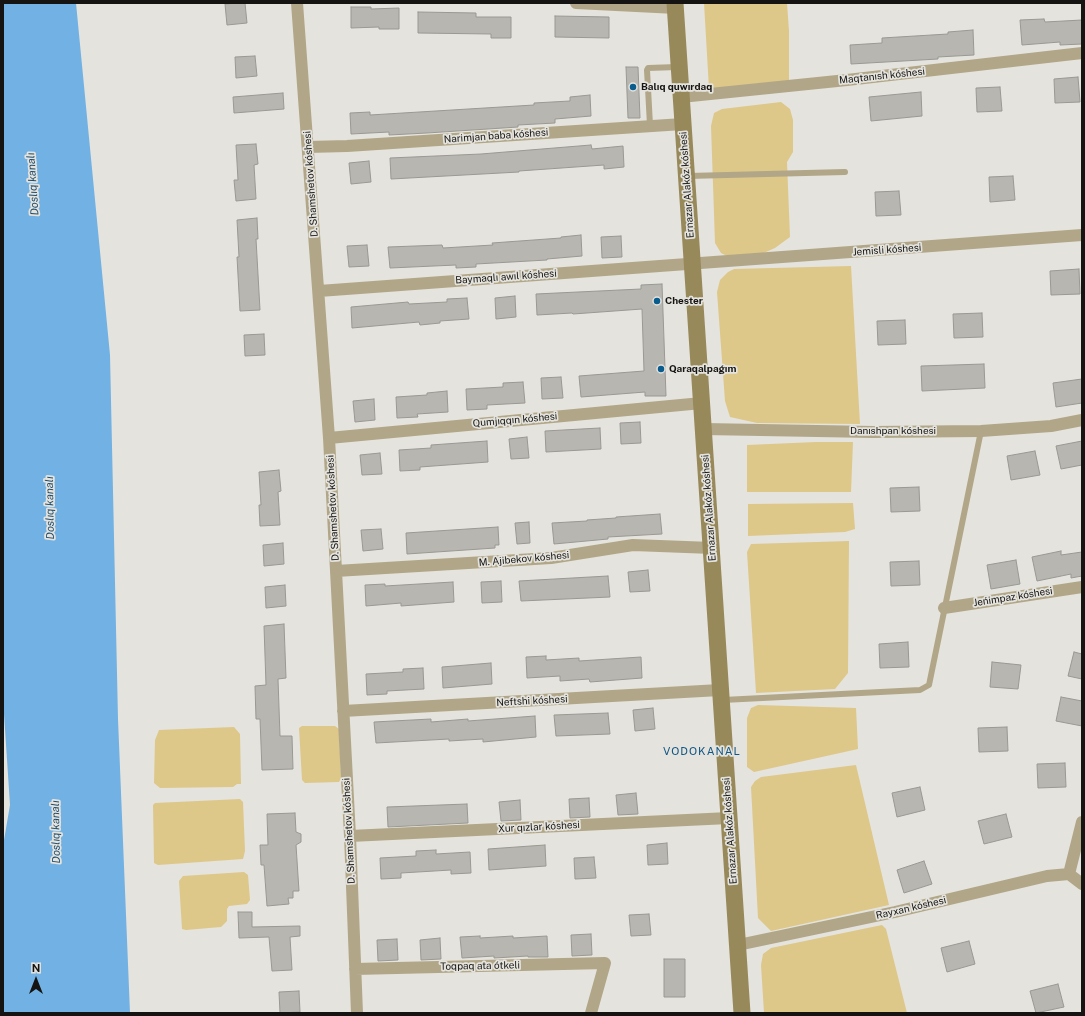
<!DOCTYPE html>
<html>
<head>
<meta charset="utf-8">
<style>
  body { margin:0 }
  #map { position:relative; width:1085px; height:1016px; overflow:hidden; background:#e5e3dd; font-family:"Public Sans",sans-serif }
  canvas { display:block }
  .frame { position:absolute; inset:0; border:4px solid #151412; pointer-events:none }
  .north { position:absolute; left:16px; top:960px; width:40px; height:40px; -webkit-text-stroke:3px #e5e3dd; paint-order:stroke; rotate:0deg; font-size:11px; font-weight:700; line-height:16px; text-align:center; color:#151412 }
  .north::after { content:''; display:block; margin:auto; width:14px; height:18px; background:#151412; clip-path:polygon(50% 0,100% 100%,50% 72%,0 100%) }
</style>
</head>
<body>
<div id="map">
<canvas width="1085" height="1016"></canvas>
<div class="frame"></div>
<div class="north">N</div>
</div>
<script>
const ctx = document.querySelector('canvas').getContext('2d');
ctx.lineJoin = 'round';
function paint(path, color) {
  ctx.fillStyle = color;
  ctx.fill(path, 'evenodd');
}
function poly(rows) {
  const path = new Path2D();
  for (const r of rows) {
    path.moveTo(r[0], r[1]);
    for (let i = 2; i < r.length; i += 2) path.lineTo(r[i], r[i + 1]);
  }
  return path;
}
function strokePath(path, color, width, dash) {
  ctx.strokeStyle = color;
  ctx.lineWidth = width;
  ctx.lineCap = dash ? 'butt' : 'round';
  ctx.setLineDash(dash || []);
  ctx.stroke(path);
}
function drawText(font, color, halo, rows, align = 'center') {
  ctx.font = font + ' "Public Sans",sans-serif';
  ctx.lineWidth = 3.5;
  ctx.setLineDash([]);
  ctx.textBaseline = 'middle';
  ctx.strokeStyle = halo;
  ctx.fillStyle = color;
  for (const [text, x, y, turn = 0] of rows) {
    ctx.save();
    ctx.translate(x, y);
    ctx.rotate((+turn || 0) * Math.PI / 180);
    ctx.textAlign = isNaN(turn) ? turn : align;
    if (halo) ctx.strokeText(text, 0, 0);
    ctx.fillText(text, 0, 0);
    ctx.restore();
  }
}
const green = poly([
  [704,3,787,3,789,31,789,82,709,89],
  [781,102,790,109,793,120,793,152,787,162,790,237,775,248,759,255,729,257,721,253,715,243,711,126,714,113,722,109],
  [851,266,860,424,757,423,730,417,725,401,717,292,720,280,728,272,734,269],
  [816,442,853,442,851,492,747,492,747,445],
  [853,503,855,529,845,532,748,536,748,504],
  [849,541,848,673,835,689,756,693,747,552,751,544],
  [758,705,856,708,858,749,754,772,747,767,747,718,751,708],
  [302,726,335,726,339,729,341,778,339,782,305,783,302,780,299,728],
  [234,727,240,734,241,784,237,784,233,787,160,788,154,783,155,740,159,730],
  [856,765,889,905,771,931,758,918,751,787,755,781,761,777],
  [240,799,243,802,245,851,243,859,158,865,154,863,153,805,155,803],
  [244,872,248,875,250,900,247,904,229,906,227,909,227,921,221,927,186,930,182,929,179,881,183,876],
  [882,925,886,929,907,1013,764,1013,761,965,763,954,771,948]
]);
const water = poly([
  [3,3,76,3,110,355,118,719,130,1013,3,1013,3,846,10,805,3,699]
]);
const building = poly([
  [237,3,245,3,247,23,227,25,225,4,237,3],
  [351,7,371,7,371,9,399,8,399,29,379,29,379,27,351,28,351,7],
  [418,12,476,13,476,17,511,17,511,38,491,38,491,34,418,33,418,12],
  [555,16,609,17,609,38,555,37,555,16],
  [1044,19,1045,22,1082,20,1082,44,1060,45,1060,42,1022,45,1020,20,1044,19],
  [973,30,974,55,938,57,938,59,851,64,850,45,882,43,882,38,948,34,948,32,973,30],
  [255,56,257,76,236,78,235,57,255,56],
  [626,67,638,67,640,118,628,118,626,67],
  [1078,77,1080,102,1055,103,1054,79,1078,77],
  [1000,87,1002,111,977,112,976,88,1000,87],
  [921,92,922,116,871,121,869,97,921,92],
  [283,93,284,109,234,113,233,97,283,93],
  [590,95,591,116,555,119,555,123,518,125,518,127,427,133,389,135,389,132,351,134,350,113,370,112,370,115,534,105,534,103,570,101,570,97,590,95],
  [256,144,258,164,254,165,256,199,236,201,234,180,238,180,236,145,256,144],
  [591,145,592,149,623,146,624,167,604,169,604,165,519,171,519,172,391,179,390,158,481,154,591,145],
  [369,161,371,182,351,184,349,163,369,161],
  [1013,176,1015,200,990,202,989,177,1013,176],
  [899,191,901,215,876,216,875,192,899,191],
  [257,218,258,239,256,239,260,310,240,311,237,257,239,257,237,220,257,218],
  [581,235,582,256,547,259,547,260,476,264,476,267,456,268,456,265,390,268,388,247,442,245,443,248,493,245,492,243,561,238,561,237,581,235],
  [621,236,622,257,602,258,601,237,621,236],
  [367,245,369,266,349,267,347,246,367,245],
  [1079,269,1080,294,1051,295,1050,271,1079,269],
  [662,284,666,396,645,396,645,392,581,397,579,376,644,371,642,309,573,314,572,313,537,315,536,294,641,289,641,285,662,284],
  [515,296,516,317,496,319,495,298,515,296],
  [467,298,469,319,440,321,440,323,420,325,419,322,352,328,351,307,408,302,409,304,447,302,447,299,467,298],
  [982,313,983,337,954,338,953,314,982,313],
  [905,320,906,344,878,345,877,321,905,320],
  [264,334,265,355,245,356,244,335,264,334],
  [984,364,985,388,922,391,921,366,984,364],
  [561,377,563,398,542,399,541,378,561,377],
  [1082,379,1082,403,1056,407,1053,383,1082,379],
  [523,382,525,403,487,405,487,409,467,410,466,389,503,387,503,383,523,382],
  [447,391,448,412,417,414,418,417,397,418,396,397,427,395,427,393,447,391],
  [374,399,375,420,355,422,353,401,374,399],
  [640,422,641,443,621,444,620,423,640,422],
  [600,428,601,449,546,452,545,431,600,428],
  [527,437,529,458,511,459,509,439,527,437],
  [487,441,488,462,420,467,420,470,400,471,399,450,431,448,431,445,487,441],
  [1082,441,1082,465,1061,469,1056,446,1082,441],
  [1035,451,1040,475,1011,480,1007,456,1035,451],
  [380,453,382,474,362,475,360,455,380,453],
  [279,470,281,491,278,492,280,525,260,526,259,505,261,505,259,472,279,470],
  [919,487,920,511,891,512,890,488,919,487],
  [660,514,662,534,608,537,608,539,554,544,552,523,587,521,587,520,616,518,616,517,660,514],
  [529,522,530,543,517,544,515,523,529,522],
  [498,527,499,545,495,545,495,548,407,554,406,533,498,527],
  [381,529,383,549,363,551,361,530,381,529],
  [283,543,284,564,264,566,263,545,283,543],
  [1061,551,1061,555,1082,552,1082,576,1071,578,1071,574,1037,581,1032,557,1061,551],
  [1016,560,1020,584,991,589,987,565,1016,560],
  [919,561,920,585,891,586,890,562,919,561],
  [648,570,650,591,630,592,628,572,648,570],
  [608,576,610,597,521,601,519,581,608,576],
  [501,581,502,602,482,603,481,582,501,581],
  [453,582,454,602,401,606,401,603,366,606,365,585,385,584,385,586,453,582],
  [285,585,286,606,266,608,265,587,285,585],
  [284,624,286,678,278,679,280,736,292,736,293,769,262,770,260,719,256,719,255,686,266,685,264,626,284,624],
  [908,642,909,667,880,668,879,644,908,642],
  [1074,652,1082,654,1082,679,1068,676,1074,652],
  [546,656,546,660,579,658,579,661,641,657,642,678,590,682,589,679,560,681,560,676,527,678,526,657,546,656],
  [992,662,1021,665,1018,689,990,687,992,662],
  [491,663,492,684,443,688,442,667,491,663],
  [423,668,424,689,387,691,387,694,367,695,366,674,403,672,403,669,423,668],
  [1061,697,1082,701,1082,726,1056,721,1061,697],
  [653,708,655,729,635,731,633,710,653,708],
  [608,713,610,734,556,736,554,715,608,713],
  [535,716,536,737,483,742,483,739,449,741,449,739,376,743,374,722,431,719,431,722,468,719,468,721,535,716],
  [1007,727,1008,751,979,752,978,728,1007,727],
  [1065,763,1066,787,1038,788,1037,764,1065,763],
  [920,787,925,810,897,817,892,793,920,787],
  [636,793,638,814,618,815,616,795,636,793],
  [589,798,590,817,570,818,569,799,589,798],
  [520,800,521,820,501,821,499,802,520,800],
  [467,804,468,823,388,827,387,807,467,804],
  [295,813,296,832,301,834,301,842,296,845,299,891,293,891,293,898,288,898,289,904,267,906,264,865,261,865,260,845,268,845,267,814,295,813],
  [1006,814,1012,837,984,844,978,821,1006,814],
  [667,843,668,864,648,865,647,845,667,843],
  [545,845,546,866,489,870,488,849,545,845],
  [436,850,436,854,470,852,471,873,451,874,451,870,401,873,401,878,381,879,380,858,416,856,416,851,436,850],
  [594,857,596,878,575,879,574,858,594,857],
  [924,861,932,884,904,893,897,870,924,861],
  [238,912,252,912,252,927,300,926,300,936,290,937,292,970,272,971,269,937,239,938,238,912],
  [649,914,651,935,631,936,629,915,649,914],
  [591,934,592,955,572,956,571,935,591,934],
  [480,936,480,938,513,936,513,938,547,936,548,957,528,957,528,956,494,958,494,956,462,958,460,937,480,936],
  [440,938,441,959,421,960,420,940,440,938],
  [397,939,398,960,378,961,377,940,397,939],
  [969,941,975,964,947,972,941,948,969,941],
  [664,959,685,959,685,997,664,997,664,959],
  [1058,984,1064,1007,1036,1013,1030,991,1058,984],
  [299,991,300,1012,280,1013,279,992,299,991]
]);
const service = poly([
  [650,125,647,70,648,68,677,67],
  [688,176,845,172],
  [723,700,920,690,929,685,981,431]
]);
const minor = poly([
  [297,3,329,438,350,836,357,1013],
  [576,3,676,8],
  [681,97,847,80,1082,53],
  [308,147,347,146,683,124],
  [319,291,1082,235],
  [704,429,873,432,981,431,1051,426,1082,420],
  [329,438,702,403],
  [336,571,551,558,633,545,712,548],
  [944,608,1082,587],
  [343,711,720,690],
  [350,836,729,818],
  [1069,874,1082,822],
  [738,945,895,912,1047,876,1069,874,1082,884],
  [355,969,605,963,591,1013]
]);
const secondary = poly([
  [675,3,742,1013]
]);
const markers = [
  [633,87,4,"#095c8e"],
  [657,301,4,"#095c8e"],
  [661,369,4,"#095c8e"]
];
const streetNames = [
  ["Maqtanısh kóshesi",882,76,-6],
  ["Narimjan baba kóshesi",496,136,-4],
  ["D. Shamshetov kóshesi",311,184,-94],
  ["Ernazar Alakóz kóshesi",687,185,-94],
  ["Jemisli kóshesi",887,250,-4],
  ["Baymaqlı awıl kóshesi",506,277,-4],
  ["Qumjıqqın kóshesi",515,420,-5],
  ["Danıshpan kóshesi",893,431],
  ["D. Shamshetov kóshesi",333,508,-93],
  ["Ernazar Alakóz kóshesi",709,508,-94],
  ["M. Ajibekov kóshesi",524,559,-5],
  ["Jeńimpaz kóshesi",1013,597,-9],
  ["Neftshi kóshesi",532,701,-3],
  ["Xur qızlar kóshesi",539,827,-3],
  ["D. Shamshetov kóshesi",349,831,-93],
  ["Ernazar Alakóz kóshesi",730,831,-94],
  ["Rayxan kóshesi",911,908,-13],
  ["Toqpaq ata ótkeli",480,966,-1]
];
const poiNames = [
  ["Balıq quwırdaq",641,87],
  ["Chester",665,301],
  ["Qaraqalpaǵım",669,369]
];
const waterNames = [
  ["Doslıq kanalı",33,184,-94],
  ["Doslıq kanalı",50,508,-91],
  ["Doslıq kanalı",56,832,-91]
];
const neighbourhoodNames = [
  ["VODOKANAL",702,752]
];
paint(green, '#ddc889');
paint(water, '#72b1e3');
paint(building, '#b8b6b1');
strokePath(building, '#999892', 1);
strokePath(service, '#b1a788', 6);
strokePath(minor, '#b1a788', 12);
strokePath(secondary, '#98895b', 17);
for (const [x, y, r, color] of markers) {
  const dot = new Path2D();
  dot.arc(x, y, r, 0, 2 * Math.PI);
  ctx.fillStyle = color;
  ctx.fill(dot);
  strokePath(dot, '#e5e3dd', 1.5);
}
drawText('10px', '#151412', '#e5e3dd', streetNames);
drawText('bold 10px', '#151412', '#e5e3dd', poiNames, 'left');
drawText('italic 11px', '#1c4b6d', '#e5e3dd', waterNames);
ctx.letterSpacing = '1px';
drawText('11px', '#105785', '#e5e3dd', neighbourhoodNames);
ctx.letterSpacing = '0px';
</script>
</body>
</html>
